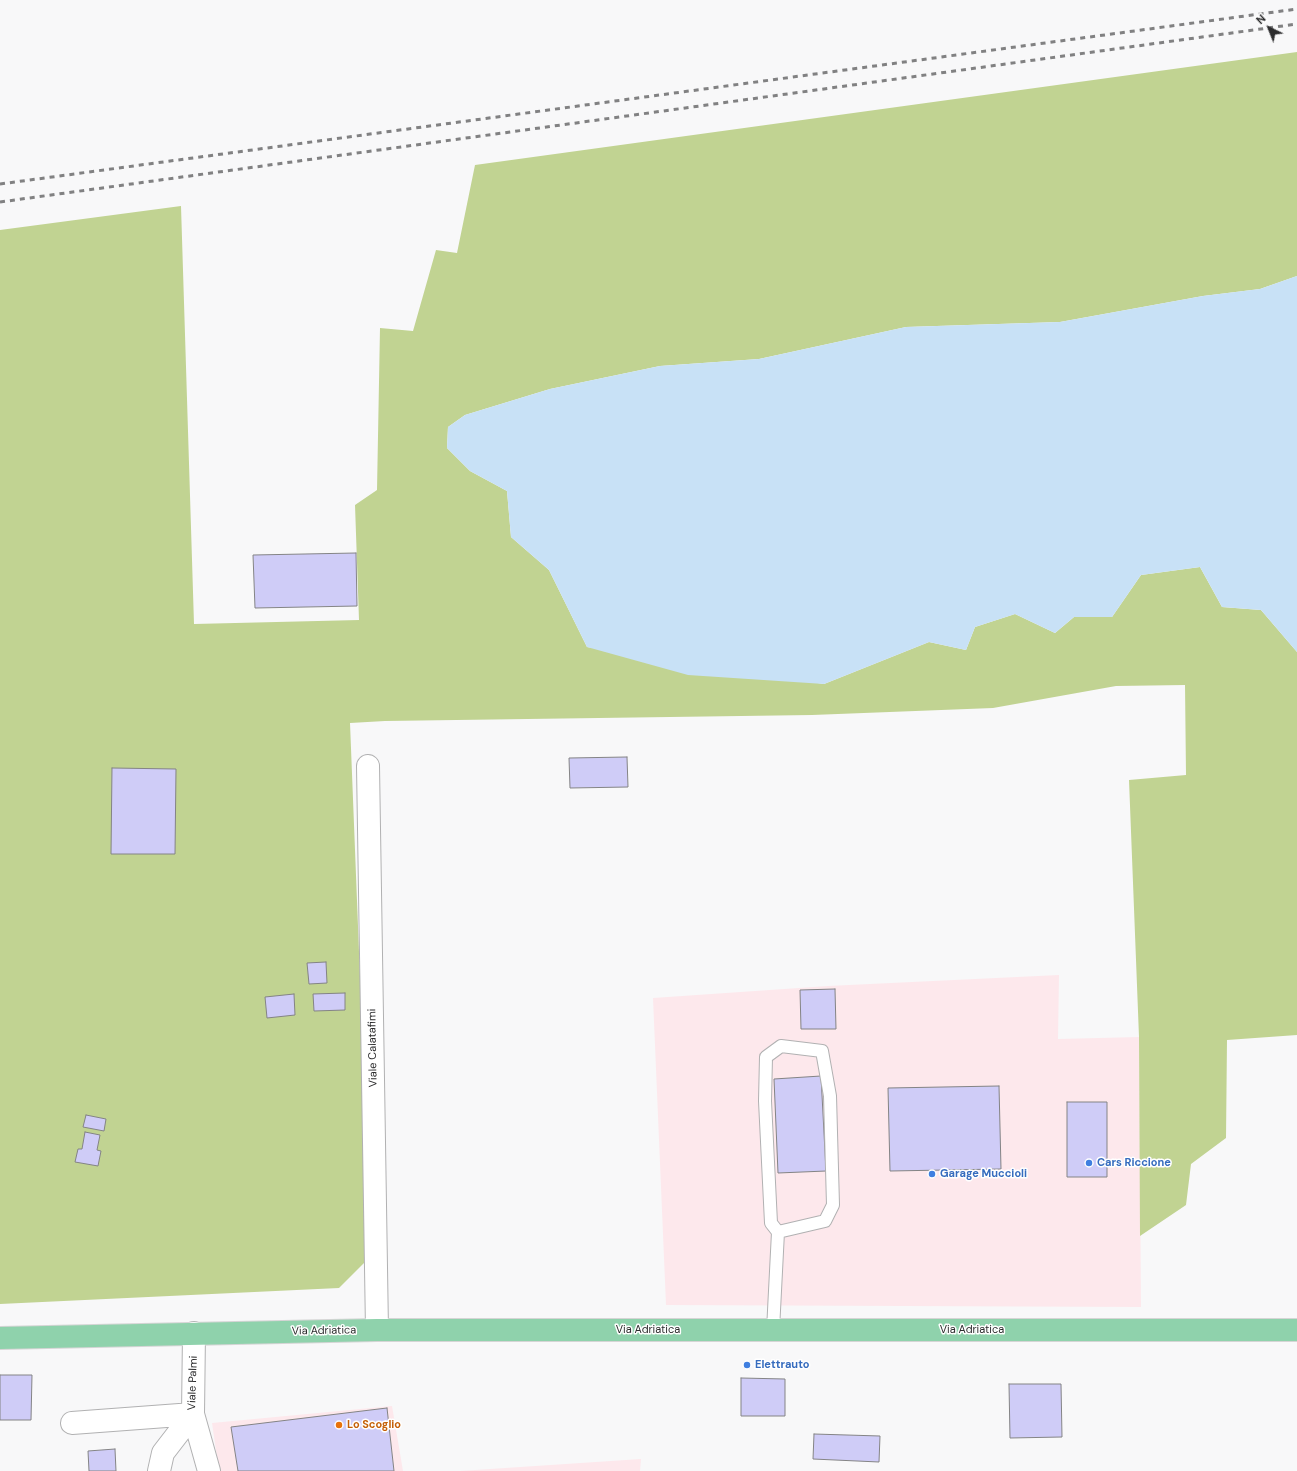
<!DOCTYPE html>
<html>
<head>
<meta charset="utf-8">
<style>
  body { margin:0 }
  #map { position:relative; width:1297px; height:1471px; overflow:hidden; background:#f8f8f9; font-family:"DM Sans",sans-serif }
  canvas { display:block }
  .north { position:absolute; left:1249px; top:8px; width:40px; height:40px; -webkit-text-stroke:3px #fff; paint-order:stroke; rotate:317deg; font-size:11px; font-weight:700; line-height:16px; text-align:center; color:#2b2b2c }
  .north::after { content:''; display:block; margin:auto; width:14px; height:18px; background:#2b2b2c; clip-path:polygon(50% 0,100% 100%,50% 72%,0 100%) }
</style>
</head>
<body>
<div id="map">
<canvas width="1297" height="1471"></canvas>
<div class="north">N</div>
</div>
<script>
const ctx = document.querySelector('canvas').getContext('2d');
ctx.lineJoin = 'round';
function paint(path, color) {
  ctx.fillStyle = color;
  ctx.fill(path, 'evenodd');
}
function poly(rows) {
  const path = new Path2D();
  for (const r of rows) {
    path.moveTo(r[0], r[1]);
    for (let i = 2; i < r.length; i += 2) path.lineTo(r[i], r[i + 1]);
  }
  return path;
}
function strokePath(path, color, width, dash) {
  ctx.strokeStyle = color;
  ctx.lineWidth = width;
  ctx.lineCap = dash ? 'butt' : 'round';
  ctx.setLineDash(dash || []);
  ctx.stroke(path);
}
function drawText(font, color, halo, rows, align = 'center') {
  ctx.font = font + ' "DM Sans",sans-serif';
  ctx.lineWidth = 3;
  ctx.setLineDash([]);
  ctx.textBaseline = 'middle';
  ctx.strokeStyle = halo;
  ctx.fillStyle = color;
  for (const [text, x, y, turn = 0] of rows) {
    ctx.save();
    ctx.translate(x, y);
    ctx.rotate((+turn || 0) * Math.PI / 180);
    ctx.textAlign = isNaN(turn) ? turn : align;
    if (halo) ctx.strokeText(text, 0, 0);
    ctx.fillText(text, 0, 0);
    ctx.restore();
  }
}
const commercial = poly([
  [1059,975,1058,1039,1139,1037,1141,1307,666,1305,653,998,828,986],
  [392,1406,403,1471,219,1471,212,1423],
  [641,1459,640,1471,460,1471]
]);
const green = poly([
  [1297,52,1297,276,1260,289,1203,296,1060,322,906,327,759,359,660,366,550,389,465,415,448,427,447,448,470,471,507,491,511,537,549,570,587,647,824,684,929,642,966,650,975,627,1015,614,1055,633,1074,617,1112,617,1141,575,1200,567,1222,607,1261,610,1297,652,1297,1035,1227,1040,1226,1138,1191,1164,1186,1205,1140,1236,1139,1037,1129,780,1186,775,1185,685,1116,686,993,708,812,715,385,721,350,723,371,1256,339,1288,0,1304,0,230,181,206,194,624,359,620,355,505,377,490,380,328,413,331,436,250,457,253,475,165]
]);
const water = poly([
  [1297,276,1297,652,1261,610,1222,607,1200,567,1141,575,1112,617,1074,617,1055,633,1015,614,975,627,966,650,929,642,824,684,688,675,587,647,549,570,511,537,507,491,470,471,447,448,448,427,465,415,550,389,660,366,759,359,906,327,1060,322,1203,296,1260,289]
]);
const building = poly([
  [356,553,357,606,255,608,253,555,356,553],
  [627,757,628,787,570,788,569,758,627,757],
  [112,768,176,769,175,854,111,854,112,768],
  [326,962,327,983,309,984,307,963,326,962],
  [835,989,836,1029,801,1029,800,990,835,989],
  [345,993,345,1010,314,1011,313,994,345,993],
  [294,994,295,1015,267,1018,265,997,294,994],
  [821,1076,826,1171,778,1173,774,1079,821,1076],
  [999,1086,1001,1169,890,1171,888,1088,999,1086],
  [1067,1102,1107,1102,1107,1177,1067,1177,1067,1102],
  [86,1115,106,1119,104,1131,83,1127,86,1115],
  [85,1132,100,1135,97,1150,101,1151,98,1166,75,1162,78,1149,82,1149,85,1132],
  [0,1375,32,1375,31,1420,0,1420,0,1375],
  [741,1378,785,1379,785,1416,741,1416,741,1378],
  [1009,1384,1061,1384,1062,1437,1010,1438,1009,1384],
  [387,1408,394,1471,238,1471,231,1427,387,1408],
  [814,1434,880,1436,879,1462,813,1459,814,1434],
  [115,1449,116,1471,89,1471,88,1451,115,1449]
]);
const service = poly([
  [773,1330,778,1232,771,1223,765,1101,766,1057,781,1046,822,1051,830,1096,833,1205,825,1221,778,1232]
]);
const minor = poly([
  [368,766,377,1330],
  [194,1333,193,1414,209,1471],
  [72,1423,193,1414],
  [159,1471,163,1453,193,1414]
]);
const primary = poly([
  [0,1338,377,1330,1297,1330]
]);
const rail = poly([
  [0,184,1297,9],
  [0,202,1297,24]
]);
const markers = [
  [1089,1163,4,"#3f7fe0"],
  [932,1174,4,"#3f7fe0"],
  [747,1365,4,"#3f7fe0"],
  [339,1425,4,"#e8710a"]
];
const streetNames = [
  ["Viale Calatafimi",373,1048,-91],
  ["Via Adriatica",648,1330],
  ["Via Adriatica",972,1330],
  ["Via Adriatica",324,1331,-1],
  ["Viale Palmi",193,1383,-88]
];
const shopNames = [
  ["Cars Riccione",1097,1163],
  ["Garage Muccioli",940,1174],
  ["Elettrauto",755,1365]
];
const foodNames = [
  ["Lo Scoglio",347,1425]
];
paint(commercial, '#fde8ec');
paint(green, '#c1d392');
paint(water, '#c8e1f6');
paint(building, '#cfccf7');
strokePath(building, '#848485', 1);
strokePath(service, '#b1b1b2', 14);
strokePath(minor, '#b1b1b2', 24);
strokePath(primary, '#d5d5d5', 24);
strokePath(service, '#fff', 12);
strokePath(minor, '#fff', 22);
strokePath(primary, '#8fd2ac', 22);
strokePath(rail, '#818182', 3, [5, 5]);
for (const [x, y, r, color] of markers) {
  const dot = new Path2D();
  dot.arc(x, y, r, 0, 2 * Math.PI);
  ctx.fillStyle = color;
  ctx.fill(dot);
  strokePath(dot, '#fff', 1.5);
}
drawText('11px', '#2b2b2c', '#fff', streetNames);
drawText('bold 11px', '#366cbe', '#fff', shopNames, 'left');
drawText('bold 11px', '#c56008', '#fff', foodNames, 'left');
</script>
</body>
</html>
